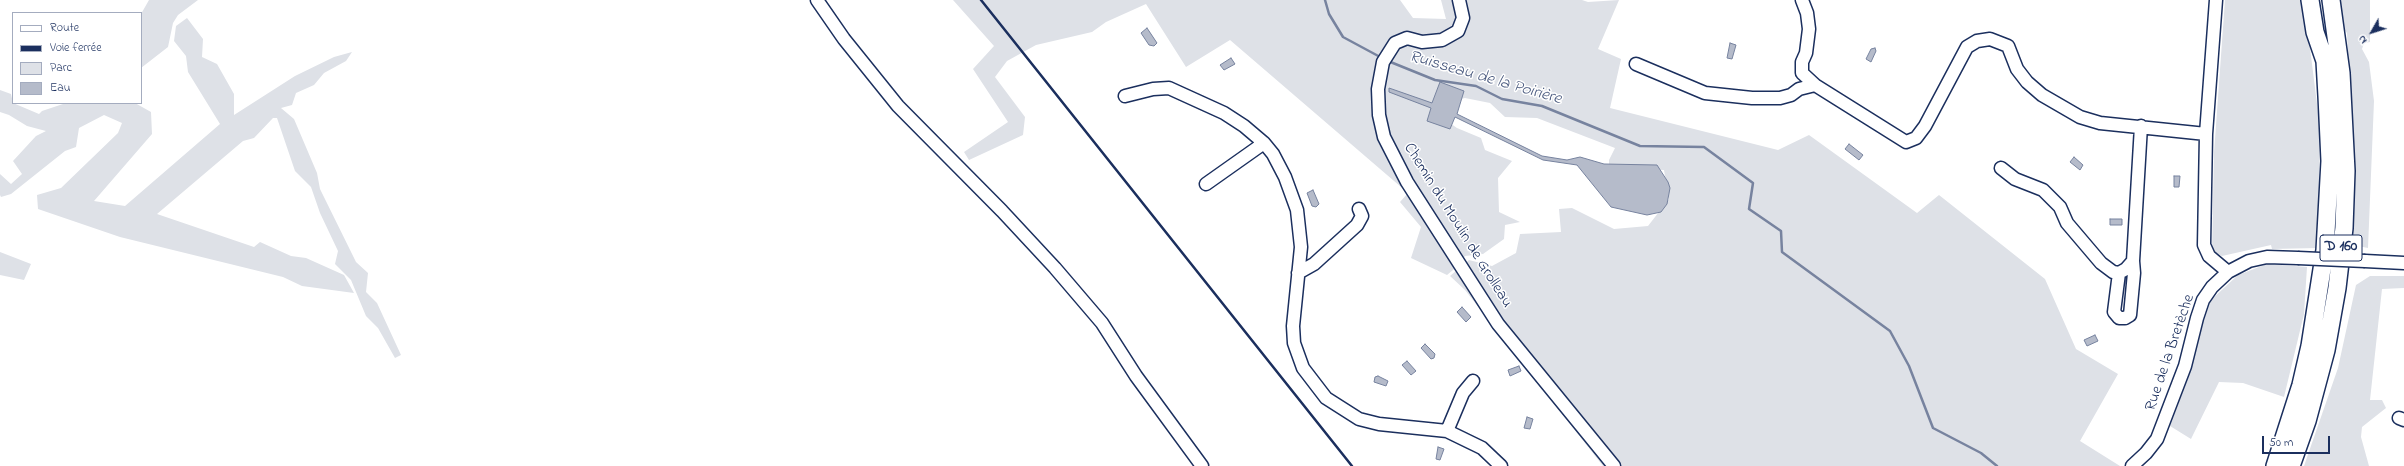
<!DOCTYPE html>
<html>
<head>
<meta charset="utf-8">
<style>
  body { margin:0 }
  #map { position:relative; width:2404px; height:466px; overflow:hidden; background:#fff; font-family:"Indie Flower",sans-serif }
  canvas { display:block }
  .legend { position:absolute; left:12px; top:12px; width:130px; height:92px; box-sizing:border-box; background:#fff; border:1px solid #a4acbf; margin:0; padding:5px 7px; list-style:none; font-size:12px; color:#1b2f5e }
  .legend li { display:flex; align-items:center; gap:8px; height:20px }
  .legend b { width:20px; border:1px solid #a4acbf }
  .north { position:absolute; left:2352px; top:12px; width:40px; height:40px; -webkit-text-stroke:3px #fff; paint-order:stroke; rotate:231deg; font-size:11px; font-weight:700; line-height:16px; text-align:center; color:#1b2f5e }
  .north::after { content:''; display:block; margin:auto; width:14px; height:18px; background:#1b2f5e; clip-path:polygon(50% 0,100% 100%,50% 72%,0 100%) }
  .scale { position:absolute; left:2262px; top:436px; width:68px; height:18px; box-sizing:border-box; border:2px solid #1b2f5e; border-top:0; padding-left:5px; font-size:12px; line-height:14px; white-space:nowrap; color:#1b2f5e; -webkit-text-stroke:3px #fff; paint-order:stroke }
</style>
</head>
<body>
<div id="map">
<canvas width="2404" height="466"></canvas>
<ul class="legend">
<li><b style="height:5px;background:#fff"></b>Route</li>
<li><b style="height:5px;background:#1b2f5e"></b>Voie ferrée</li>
<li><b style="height:11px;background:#dee1e7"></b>Parc</li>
<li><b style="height:11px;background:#b5bbca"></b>Eau</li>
</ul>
<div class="north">N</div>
<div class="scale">50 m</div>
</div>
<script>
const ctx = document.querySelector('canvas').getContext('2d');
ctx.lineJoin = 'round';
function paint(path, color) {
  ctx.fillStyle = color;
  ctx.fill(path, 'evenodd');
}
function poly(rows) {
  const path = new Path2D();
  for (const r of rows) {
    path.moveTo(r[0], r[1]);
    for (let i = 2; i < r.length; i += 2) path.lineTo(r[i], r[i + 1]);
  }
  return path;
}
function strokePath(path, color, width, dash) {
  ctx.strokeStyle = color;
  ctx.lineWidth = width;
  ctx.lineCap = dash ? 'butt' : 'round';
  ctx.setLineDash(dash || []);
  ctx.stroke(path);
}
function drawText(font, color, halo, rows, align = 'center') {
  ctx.font = font + ' "Indie Flower",sans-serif';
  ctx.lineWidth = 3;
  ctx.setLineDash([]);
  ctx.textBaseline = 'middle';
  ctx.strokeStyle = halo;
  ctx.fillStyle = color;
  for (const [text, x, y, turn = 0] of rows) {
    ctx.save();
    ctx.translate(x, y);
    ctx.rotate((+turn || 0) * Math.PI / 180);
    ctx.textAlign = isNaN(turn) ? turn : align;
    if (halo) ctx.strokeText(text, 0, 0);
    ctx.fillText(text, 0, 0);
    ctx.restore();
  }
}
const green = poly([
  [149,0,198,0,178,15,173,23,168,47,141,68,141,14],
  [953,0,1400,0,1413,18,1446,19,1441,0,1582,0,1588,2,1619,0,1598,49,1621,59,1610,108,1778,150,1809,135,1917,213,1939,195,2045,279,2076,349,2118,374,2080,441,2120,466,1603,466,1465,290,1450,276,1469,260,1492,266,1516,253,1520,234,1561,232,1559,209,1572,208,1614,229,1648,226,1669,199,1664,170,1626,168,1609,171,1609,160,1615,148,1537,118,1505,117,1490,103,1465,98,1440,104,1437,114,1457,128,1481,138,1485,150,1512,161,1498,178,1499,212,1520,222,1505,225,1504,239,1483,254,1465,256,1459,265,1447,275,1411,258,1421,227,1400,202,1408,193,1230,40,1186,67,1146,4,1106,22,1092,32,1036,45,1007,61,995,77,1025,117,1023,135,969,160,964,152,1008,122,973,69,994,46],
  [2225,0,2304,0,2320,128,2318,248,2272,249,2271,245,2222,256,2212,251,2214,153],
  [2339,0,2370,0,2370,42,2364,43,2362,49,2369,62,2374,101,2368,248,2348,244,2349,75,2347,33,2342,27],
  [187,18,203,39,202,57,217,64,234,94,234,115,295,76,334,57,352,52,346,61,324,73,314,85,296,93,292,105,281,108,294,119,317,173,320,189,356,262,368,273,366,292,377,303,401,355,395,358,378,328,366,316,351,280,335,264,338,251,320,213,311,187,295,171,277,118,273,118,254,138,243,141,157,214,254,247,260,242,291,256,306,258,344,275,354,293,302,286,283,277,120,237,38,209,37,195,61,188,118,133,122,123,104,115,79,128,76,147,65,151,11,194,1,197,0,195,0,174,11,184,22,174,13,161,36,136,46,131,27,126,9,115,0,112,0,90,11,94,13,103,39,114,42,111,66,103,135,103,151,112,152,134,94,201,125,206,220,124,188,72,186,56,174,41,176,26],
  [0,252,31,264,24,280,0,275],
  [2267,264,2307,267,2304,314,2284,397,2243,383,2219,382,2191,439,2170,426,2189,375,2203,317,2211,300,2238,275],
  [2370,276,2404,276,2404,288,2382,289,2370,400,2382,400,2386,408,2362,427,2361,437,2369,466,2304,466,2338,368,2356,285]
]);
const water = poly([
  [1147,28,1157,43,1154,46,1149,45,1141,33,1147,28],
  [1730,43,1736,45,1732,59,1727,58,1730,43],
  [1875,48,1876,51,1871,62,1866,59,1871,49,1875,48],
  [1231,58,1235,64,1224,70,1220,65,1231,58],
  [1440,82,1464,91,1457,114,1542,156,1567,160,1580,157,1604,164,1657,165,1668,182,1670,188,1667,204,1661,212,1647,215,1611,207,1577,165,1543,160,1455,117,1450,129,1427,121,1431,108,1389,92,1389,88,1432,103,1440,82],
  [1849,144,1863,155,1859,160,1845,149,1849,144],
  [2074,157,2083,165,2080,170,2070,162,2074,157],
  [2174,176,2180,176,2179,187,2174,187,2174,176],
  [1313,190,1319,204,1316,207,1312,206,1307,193,1313,190],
  [2110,219,2122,219,2122,225,2110,225,2110,219],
  [1462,307,1471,317,1466,322,1457,312,1462,307],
  [2095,335,2098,341,2087,346,2084,340,2095,335],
  [1425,344,1435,354,1434,358,1431,359,1421,348,1425,344],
  [1407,361,1416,371,1411,375,1402,365,1407,361],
  [1519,366,1521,371,1510,376,1508,370,1519,366],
  [1378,376,1388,381,1386,386,1374,382,1375,377,1378,376],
  [1527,417,1533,419,1530,429,1524,428,1527,417],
  [1438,447,1444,449,1440,460,1436,459,1438,447]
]);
const stream = poly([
  [1325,0,1329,14,1343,37,1382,58],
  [1388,61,1435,80,1476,86,1502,99,1542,106,1640,146,1704,147,1753,183,1749,209,1781,231,1782,252,1890,331,1909,366,1933,428,1981,453,1997,466]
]);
const minor = poly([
  [817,0,844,39,898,106,1002,211,1055,268,1102,323,1136,376,1202,466],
  [1459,0,1463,18,1458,31,1442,40,1422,42,1407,38,1395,43,1383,62,1378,89,1379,115,1384,137,1407,182,1498,324,1614,466],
  [1802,0,1807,13,1809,29,1806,53,1802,62,1802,73,1815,85,1906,142,1916,138,1925,126,1967,47,1977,41,1990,39,2008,46,2017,69,2027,82,2042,95,2080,117,2100,123,2206,134,2204,245,2209,256,2228,272],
  [1636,64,1705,93,1752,98,1780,98,1791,95,1799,89,1815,85],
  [1125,96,1153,89,1169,88,1224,113,1244,126,1264,143,1273,154,1285,177,1297,210,1301,247,1293,326,1294,343,1303,368,1326,398,1359,419,1379,424,1447,431,1482,448,1501,466],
  [2206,134,2216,0],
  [2001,168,2015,179,2043,190,2060,207,2067,223,2101,263,2113,272,2119,273,2126,269,2133,261,2141,126],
  [1206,184,1264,143],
  [2365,261,2404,263],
  [1298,273,1314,264,1357,225,1362,216,1359,209],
  [2119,273,2114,312,2119,318,2125,318,2130,315,2134,273,2133,261],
  [2399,418,2404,420],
  [1447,431,1463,393,1473,381],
  [2132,466,2146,453,2157,439,2185,366,2197,318,2203,300,2212,287,2228,272,2249,261,2267,257,2298,258]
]);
const highway = poly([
  [2275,466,2301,385,2310,346,2325,250,2330,161,2327,96,2325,61,2315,32,2310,0],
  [2291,466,2307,421,2326,350,2337,288,2344,228,2346,171,2341,73,2331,0]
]);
const rail = poly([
  [981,0,1352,466]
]);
const minorBridge = poly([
  [2298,258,2365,261]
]);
const shields = [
  [2341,248,42]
];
const shieldNames = [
  ["D 160",2341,248]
];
const streetNames = [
  ["Chemin du Moulin de Grolleau",1457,226,58],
  ["Rue de la Bretèche",2171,353,-71]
];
const waterNames = [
  ["Ruisseau de la Poirière",1485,79,16]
];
paint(green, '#dee1e7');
paint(water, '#b5bbca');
strokePath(water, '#77839f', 1);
strokePath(stream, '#77839f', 2.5);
strokePath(minor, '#1b2f5e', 15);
strokePath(highway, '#1b2f5e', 20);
strokePath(minor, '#fff', 12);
strokePath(highway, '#fff', 17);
strokePath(rail, '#1b2f5e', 2.5);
strokePath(minorBridge, '#1b2f5e', 15, []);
strokePath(minorBridge, '#fff', 12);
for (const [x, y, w] of shields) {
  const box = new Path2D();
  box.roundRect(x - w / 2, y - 13, w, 26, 3);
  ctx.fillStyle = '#fff';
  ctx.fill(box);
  strokePath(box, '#1b2f5e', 1);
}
drawText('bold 15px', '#1b2f5e', null, shieldNames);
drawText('16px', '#1b2f5e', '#fff', streetNames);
drawText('italic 17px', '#49597e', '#fff', waterNames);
</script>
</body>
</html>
